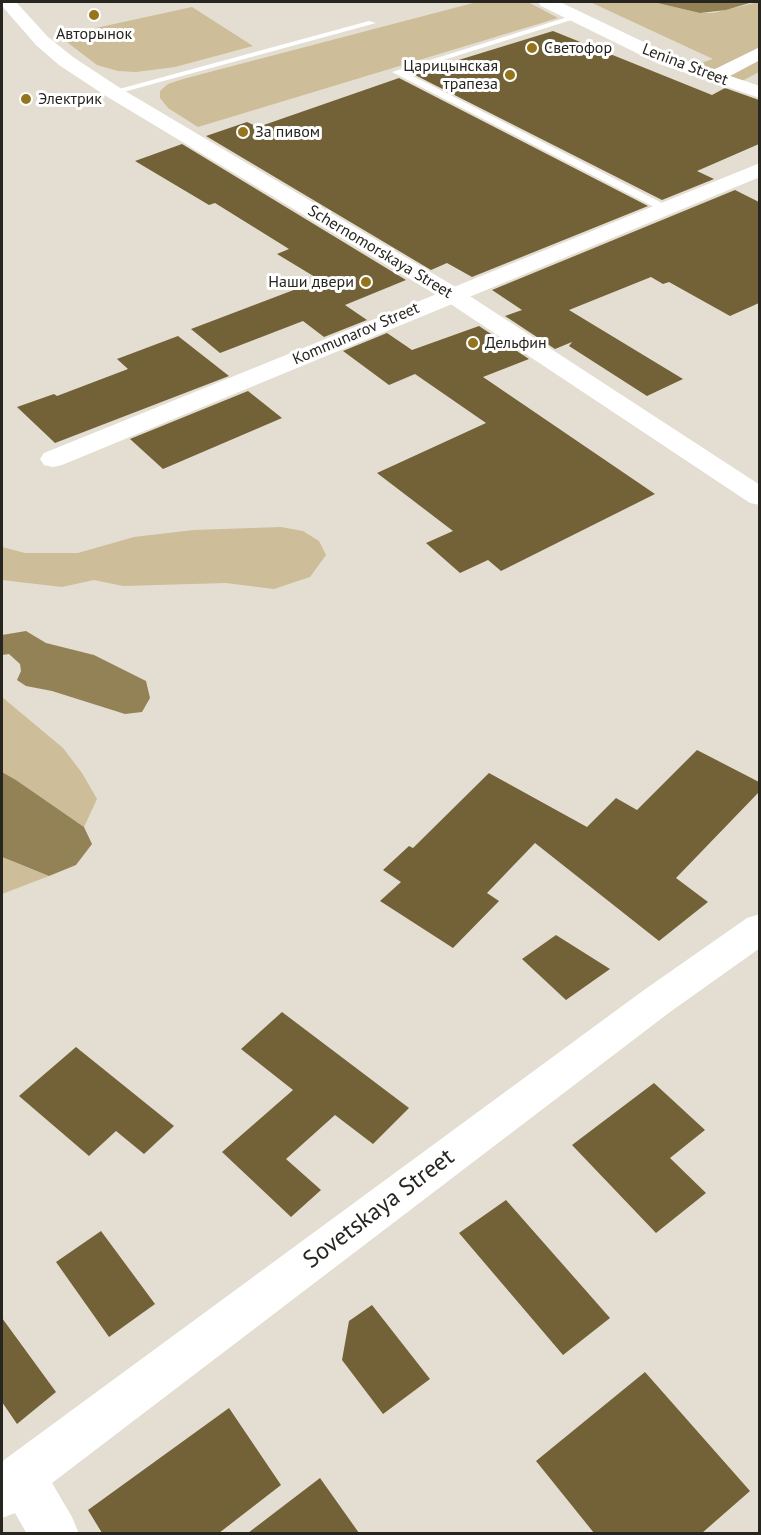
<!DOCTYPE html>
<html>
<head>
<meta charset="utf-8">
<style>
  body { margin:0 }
  #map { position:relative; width:761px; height:1535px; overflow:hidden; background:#e3ded1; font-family:"PT Sans",sans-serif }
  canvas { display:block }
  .frame { position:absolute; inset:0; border:3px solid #272520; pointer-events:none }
</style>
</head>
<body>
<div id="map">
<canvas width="761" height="1535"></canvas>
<div class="frame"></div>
</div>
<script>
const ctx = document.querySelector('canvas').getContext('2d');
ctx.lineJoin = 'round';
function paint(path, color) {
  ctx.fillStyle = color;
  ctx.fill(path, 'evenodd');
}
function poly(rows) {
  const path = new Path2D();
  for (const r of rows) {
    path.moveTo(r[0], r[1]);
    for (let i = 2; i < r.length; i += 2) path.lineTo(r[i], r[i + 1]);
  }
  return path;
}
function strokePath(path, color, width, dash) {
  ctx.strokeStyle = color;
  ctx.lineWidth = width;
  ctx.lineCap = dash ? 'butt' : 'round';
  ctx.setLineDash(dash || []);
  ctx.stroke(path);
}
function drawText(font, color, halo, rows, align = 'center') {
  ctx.font = font + ' "PT Sans",sans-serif';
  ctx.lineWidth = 6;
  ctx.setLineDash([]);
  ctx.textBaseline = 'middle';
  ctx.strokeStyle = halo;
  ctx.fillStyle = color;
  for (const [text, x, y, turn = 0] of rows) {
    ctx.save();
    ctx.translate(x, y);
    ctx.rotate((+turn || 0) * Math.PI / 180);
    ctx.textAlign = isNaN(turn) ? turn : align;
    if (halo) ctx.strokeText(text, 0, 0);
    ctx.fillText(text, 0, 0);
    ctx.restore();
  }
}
const green = poly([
  [477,2,528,2,558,18,198,127,168,108,160,98,160,91,168,84,183,79],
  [590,2,653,2,700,13,713,13,759,2,759,72,742,81,695,65,713,59],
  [192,7,253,46,175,67,136,72,118,71,97,65,59,36],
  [281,527,303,531,319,541,326,555,310,577,274,589,226,583,123,586,94,580,62,587,2,580,2,547,25,553,78,553,134,537,194,530],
  [2,697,63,748,82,773,97,799,84,827,16,780,2,772],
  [2,857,21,865,49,876,2,894]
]);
const water = poly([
  [653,2,753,2,726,10,700,13],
  [26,631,46,643,94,655,146,681,150,698,142,712,125,714,52,691,26,686,17,680,21,671,20,664,9,654,2,655,2,635],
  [2,772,16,780,84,827,92,844,76,865,49,876,2,857]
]);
const building = poly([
  [553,31,712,95,725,88,759,100,759,144,697,171,714,179,662,200,413,74],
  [399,78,648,206,472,277,447,263,431,270,206,136,247,122,258,127],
  [182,144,406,280,345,305,367,320,324,337,303,321,220,353,191,329,320,280,277,254,289,249,215,203,209,205,135,161],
  [735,190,759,202,759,303,730,316,669,282,663,284,651,277,569,310,683,379,647,396,569,346,572,342,555,349,505,316,522,310,492,290],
  [479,326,529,359,483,377,655,494,501,571,488,560,460,573,426,543,453,531,377,473,486,423,415,374,389,385,343,351,387,333,412,350],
  [178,336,229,376,55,443,17,407,54,394,57,396,128,369,117,359],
  [248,391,282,418,163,469,130,439],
  [697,750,759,782,759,792,676,878,708,902,659,941,535,843,487,893,499,901,453,948,380,901,401,882,383,870,409,846,413,848,489,773,587,827,616,798,637,810],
  [556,935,610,969,566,1000,522,959],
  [282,1012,409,1108,373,1144,335,1115,286,1159,321,1190,291,1217,222,1152,293,1090,241,1049],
  [76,1047,174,1126,144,1154,116,1131,89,1156,19,1096],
  [654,1083,705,1130,670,1158,706,1193,656,1233,572,1145],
  [506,1200,610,1318,563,1355,459,1233],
  [101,1231,155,1304,109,1337,56,1262],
  [372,1305,430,1379,383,1414,342,1360,349,1321],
  [2,1318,56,1392,17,1424,2,1402],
  [645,1372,750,1491,702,1533,594,1533,536,1461],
  [229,1408,281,1485,219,1533,102,1533,88,1510],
  [320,1478,359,1533,248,1533]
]);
const lane = poly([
  [574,15,581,17,405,72,668,206,668,210,660,210,392,72,574,15],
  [369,21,376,23,116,94,108,92,369,21]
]);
const street = poly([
  [538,2,560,2,673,56,713,70,760,47,760,60,730,76,760,86,760,98,659,64,541,6,538,2],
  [760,163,760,177,62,465,53,467,44,465,40,459,44,453,760,163],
  [760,914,760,948,670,1012,52,1483,72,1517,79,1534,27,1534,15,1513,2,1518,2,1463,4,1460,644,990,747,918,760,914]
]);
const secondary = poly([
  [2,2,16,2,48,37,73,57,120,88,459,289,760,485,760,505,750,503,443,299,106,96,59,65,36,45,2,6,2,2]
]);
const markers = [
  [94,15,6,"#94751c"],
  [532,48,6,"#94751c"],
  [510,75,6,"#94751c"],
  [26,99,6,"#94751c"],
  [243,132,6,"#94751c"],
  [366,282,6,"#94751c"],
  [473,343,6,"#94751c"]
];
const farPoinames = [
  ["Авторынок",94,34,"center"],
  ["Светофор",544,48],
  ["Царицынская",498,66,"right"],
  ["трапеза",498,84,"right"],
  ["Электрик",38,99],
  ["За пивом",255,132],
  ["Наши двери",354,282,"right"],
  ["Дельфин",485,343]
];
const farStreetnames = [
  ["Lenina Street",685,65,21],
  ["Sсhernomorskaya Street",380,252,31],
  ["Kommunarov Street",356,334,-23]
];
const nearStreetnames = [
  ["Sovetskaya Street",379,1209,-37]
];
paint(green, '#cdbd98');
paint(water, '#948257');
paint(building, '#736238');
paint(lane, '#fff');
paint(street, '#fff');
paint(secondary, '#fff');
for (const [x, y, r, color] of markers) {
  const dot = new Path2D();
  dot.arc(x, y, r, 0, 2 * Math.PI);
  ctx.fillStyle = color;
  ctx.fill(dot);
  strokePath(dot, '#fff', 2);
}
drawText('16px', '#272520', '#fff', farPoinames, 'left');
drawText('16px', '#272520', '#fff', farStreetnames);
drawText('24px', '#272520', '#fff', nearStreetnames);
</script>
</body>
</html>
